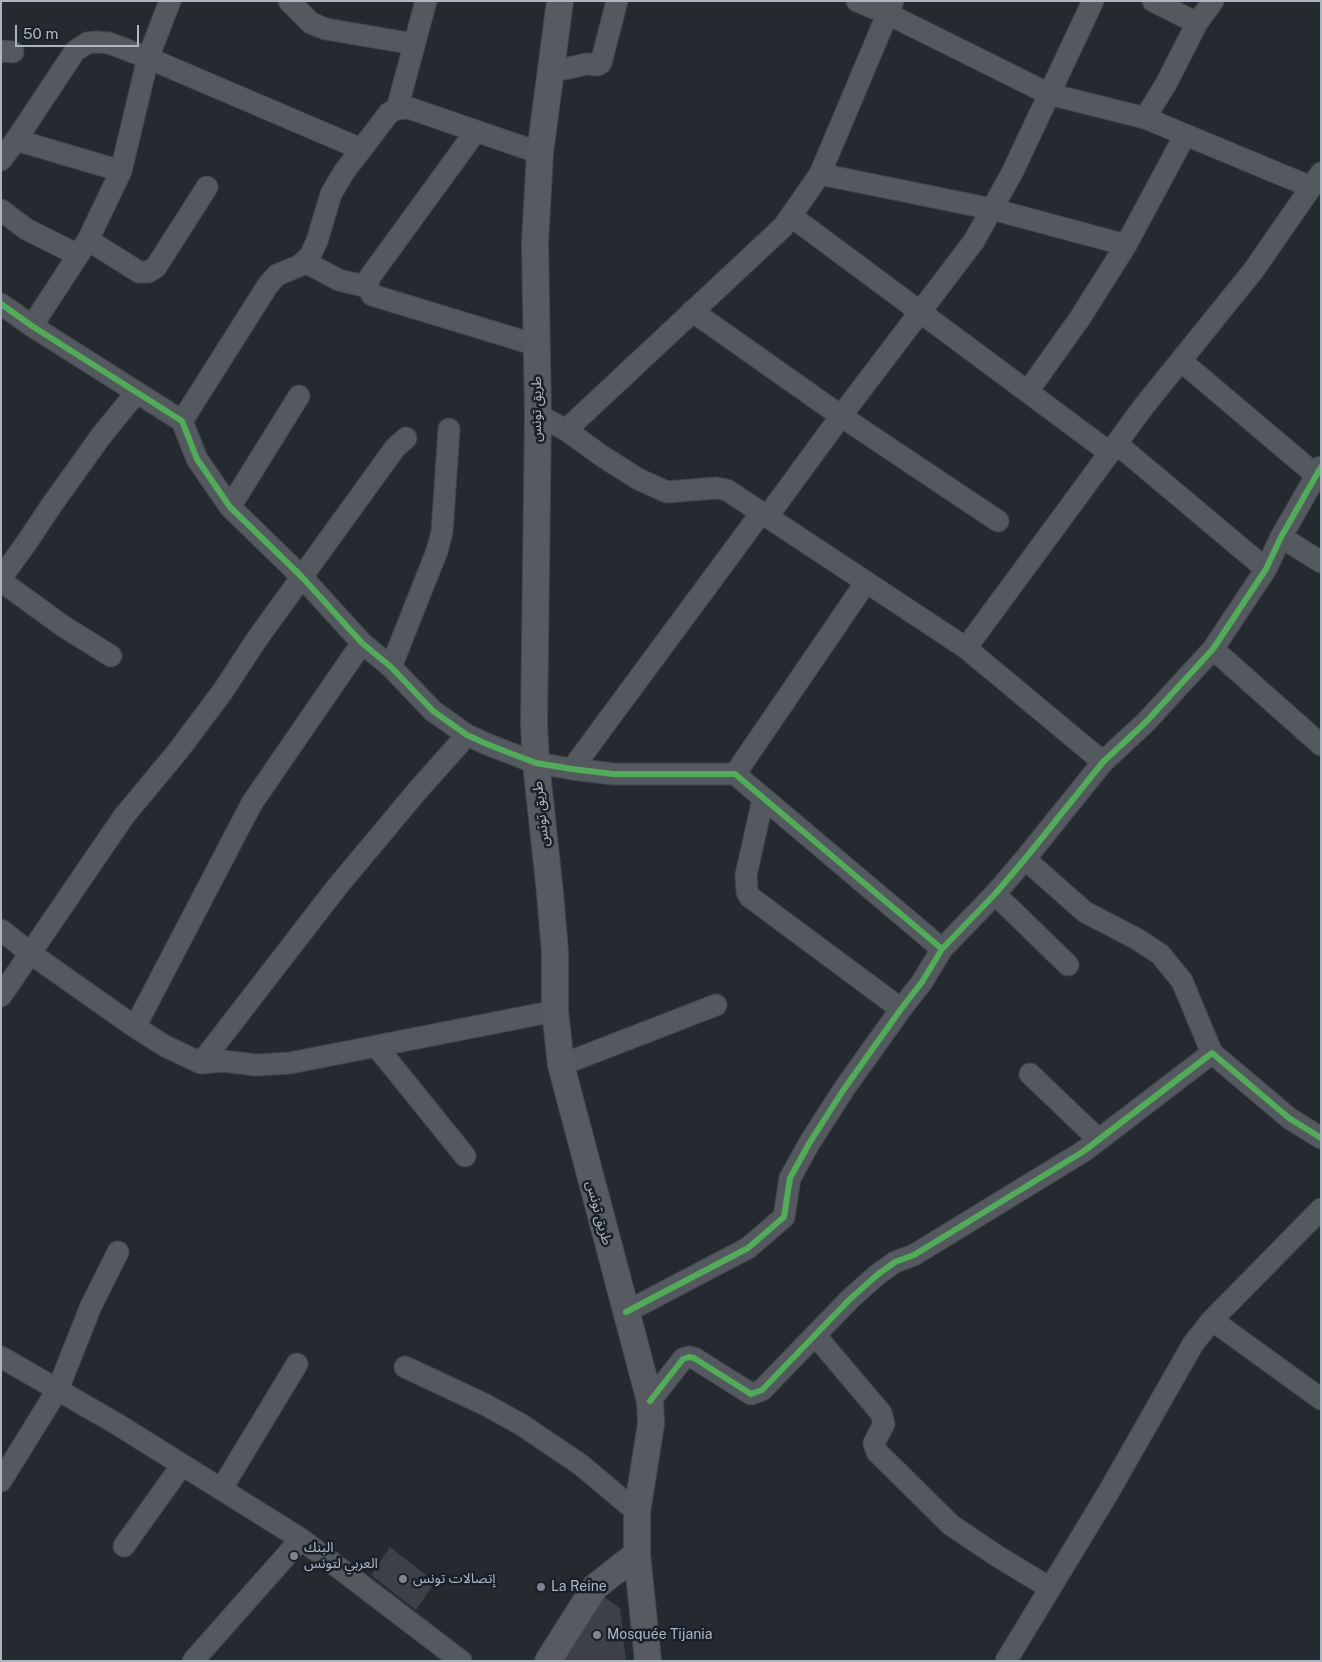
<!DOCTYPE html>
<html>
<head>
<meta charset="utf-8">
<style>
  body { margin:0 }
  #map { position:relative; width:1322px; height:1662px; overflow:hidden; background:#252a30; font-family:"Public Sans",sans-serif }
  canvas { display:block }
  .frame { position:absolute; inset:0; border:2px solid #adb5c3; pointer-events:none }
  .scale { position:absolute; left:15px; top:25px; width:124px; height:22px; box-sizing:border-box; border:2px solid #adb5c3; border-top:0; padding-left:6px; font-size:15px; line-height:18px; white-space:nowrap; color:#adb5c3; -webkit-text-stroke:4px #19202a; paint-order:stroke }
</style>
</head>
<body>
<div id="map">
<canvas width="1322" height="1662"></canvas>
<div class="frame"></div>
<div class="scale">50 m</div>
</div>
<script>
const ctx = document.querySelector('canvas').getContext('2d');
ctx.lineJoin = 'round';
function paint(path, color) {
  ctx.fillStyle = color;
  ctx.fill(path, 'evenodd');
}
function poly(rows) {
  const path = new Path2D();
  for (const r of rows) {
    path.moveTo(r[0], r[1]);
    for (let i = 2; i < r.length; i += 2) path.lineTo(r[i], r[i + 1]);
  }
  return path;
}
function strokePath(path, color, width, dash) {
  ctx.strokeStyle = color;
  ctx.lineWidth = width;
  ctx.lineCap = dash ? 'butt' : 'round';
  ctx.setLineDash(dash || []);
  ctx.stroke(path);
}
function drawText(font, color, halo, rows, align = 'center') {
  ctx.font = font + ' "Public Sans","Noto Sans Arabic",sans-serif';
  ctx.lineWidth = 5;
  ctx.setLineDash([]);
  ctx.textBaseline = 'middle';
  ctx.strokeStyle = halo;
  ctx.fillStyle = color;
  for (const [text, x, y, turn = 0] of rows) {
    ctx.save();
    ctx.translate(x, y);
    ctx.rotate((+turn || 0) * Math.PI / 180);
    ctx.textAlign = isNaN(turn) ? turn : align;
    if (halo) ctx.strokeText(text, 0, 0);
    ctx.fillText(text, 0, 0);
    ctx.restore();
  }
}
const building = poly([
  [390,1547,435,1582,416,1610,371,1575],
  [598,1593,620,1608,626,1661,555,1661]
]);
const minor = poly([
  [289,1,311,23,326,29,414,44],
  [857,1,888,14,1049,94,1145,118,1311,187],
  [1197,23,1213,1],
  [1,51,13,52],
  [550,72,587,64,598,65,601,63,617,1],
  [397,109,426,1],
  [1145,118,1166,84,1197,23,1153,1],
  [476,131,369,278,368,287,372,295,536,345],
  [16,140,121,171],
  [1,160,16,140,75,51,87,43,97,42,109,43,148,58,361,149],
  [820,174,992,209,1126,245],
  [1,210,26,229,78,255],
  [791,216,1110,453],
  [88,240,139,272,148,272,156,267,207,187],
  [305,262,339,280,368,287],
  [1,304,32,326,182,421,197,459,230,507,302,577,362,643,391,667,433,711,467,735,489,745,536,763,572,769,613,774,735,774,942,949],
  [692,311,841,416,998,521],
  [32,326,88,240,121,171,148,58,170,1],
  [1181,361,1316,475],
  [1028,391,1080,318,1126,245,1185,135],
  [538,415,566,430,602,456,638,479,667,492,716,488,727,490,966,648,1103,762],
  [182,421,268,285,277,275,299,266,310,256,317,241,331,194,344,172,389,113,397,109,409,108,540,153],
  [566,430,783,227,820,174,893,1],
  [1117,444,1266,569],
  [230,507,299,396],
  [767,517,841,416,974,241,1012,173,1093,1],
  [1281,537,1321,562],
  [1,578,25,545,51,506,101,436,136,393],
  [1,581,63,626,111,656],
  [966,648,1144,406,1253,271,1321,173],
  [1213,649,1321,745],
  [391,667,437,551,442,532,449,429],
  [572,769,761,513],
  [735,774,866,582],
  [763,799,746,875,747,892,750,897,901,1009],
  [1025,859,1085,912,1137,939,1160,954,1182,981,1212,1053],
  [995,894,1068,965],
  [1,930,30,953,135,1027,165,1046,201,1063,223,1061,256,1065,290,1063,555,1011],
  [1,996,124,816,178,751,223,691,257,639,395,448,406,438],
  [135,1027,252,803,362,643],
  [377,1047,465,1156],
  [201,1063,337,887,418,790,467,735],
  [561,1065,716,1005],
  [1030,1074,1098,1139],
  [626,1312,748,1248,784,1217,790,1178,810,1142,844,1089,901,1009,922,982,942,949,995,894,1025,859,1103,762,1146,722,1213,649,1266,569,1281,537,1321,467],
  [1212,1320,1321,1399],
  [815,1335,881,1413,884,1424,874,1443,877,1452,951,1525,997,1556,1050,1588],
  [1,1357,117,1424,301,1539,461,1661],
  [405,1367,486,1405,522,1425,581,1465,637,1512],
  [650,1401,683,1359,689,1357,694,1358,751,1394,762,1390,850,1299,877,1275,895,1262,914,1255,1084,1151,1212,1053,1289,1118,1321,1138],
  [1,1481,58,1389,91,1306,118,1252],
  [222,1488,297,1364],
  [124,1546,182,1465],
  [193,1661,301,1539],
  [1006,1661,1108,1493,1193,1344,1212,1320,1321,1209]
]);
const major = poly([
  [560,1,540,153,535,243,538,415,534,724,536,763,550,893,555,952,555,1011,561,1065,650,1401,651,1424,637,1512,637,1554,648,1661],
  [548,1661,595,1587,637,1554]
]);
const cycleway = poly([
  [1,304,32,326,182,421,197,459,230,507,302,577,362,643,391,667,433,711,467,735,489,745,536,763,572,769,613,774,735,774,942,949],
  [626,1312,748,1248,784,1217,790,1178,810,1142,844,1089,901,1009,922,982,942,949,995,894,1025,859,1103,762,1146,722,1213,649,1266,569,1281,537,1321,467],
  [650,1401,683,1359,689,1357,694,1358,751,1394,762,1390,850,1299,877,1275,895,1262,914,1255,1084,1151,1212,1053,1289,1118,1321,1138]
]);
const markers = [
  [294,1556,5,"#7d8490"],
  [403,1579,5,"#7d8490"],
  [541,1587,5,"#7d8490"],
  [597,1635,5,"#7d8490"]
];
const streetNames = [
  ["طريق تونس",537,409,-90],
  ["طريق تونس",541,814,-96],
  ["طريق تونس",599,1213,75]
];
const poiNames = [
  ["البنك",304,1548],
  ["العربي لتونس",304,1564],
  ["إتصالات تونس",413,1579],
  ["La Reine",551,1587],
  ["Mosquée Tijania",607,1635]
];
paint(building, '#3d4147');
strokePath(minor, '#42464b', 23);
strokePath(major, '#42464d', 28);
strokePath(minor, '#54585f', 21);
strokePath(major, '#575b61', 26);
strokePath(cycleway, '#51ab58', 6);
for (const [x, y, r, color] of markers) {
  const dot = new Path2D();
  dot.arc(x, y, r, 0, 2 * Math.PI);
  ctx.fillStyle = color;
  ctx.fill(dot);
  strokePath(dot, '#19202a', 2);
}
drawText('14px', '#adb5c3', '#19202a', streetNames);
drawText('14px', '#adb5c3', '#19202a', poiNames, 'left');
</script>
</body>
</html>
